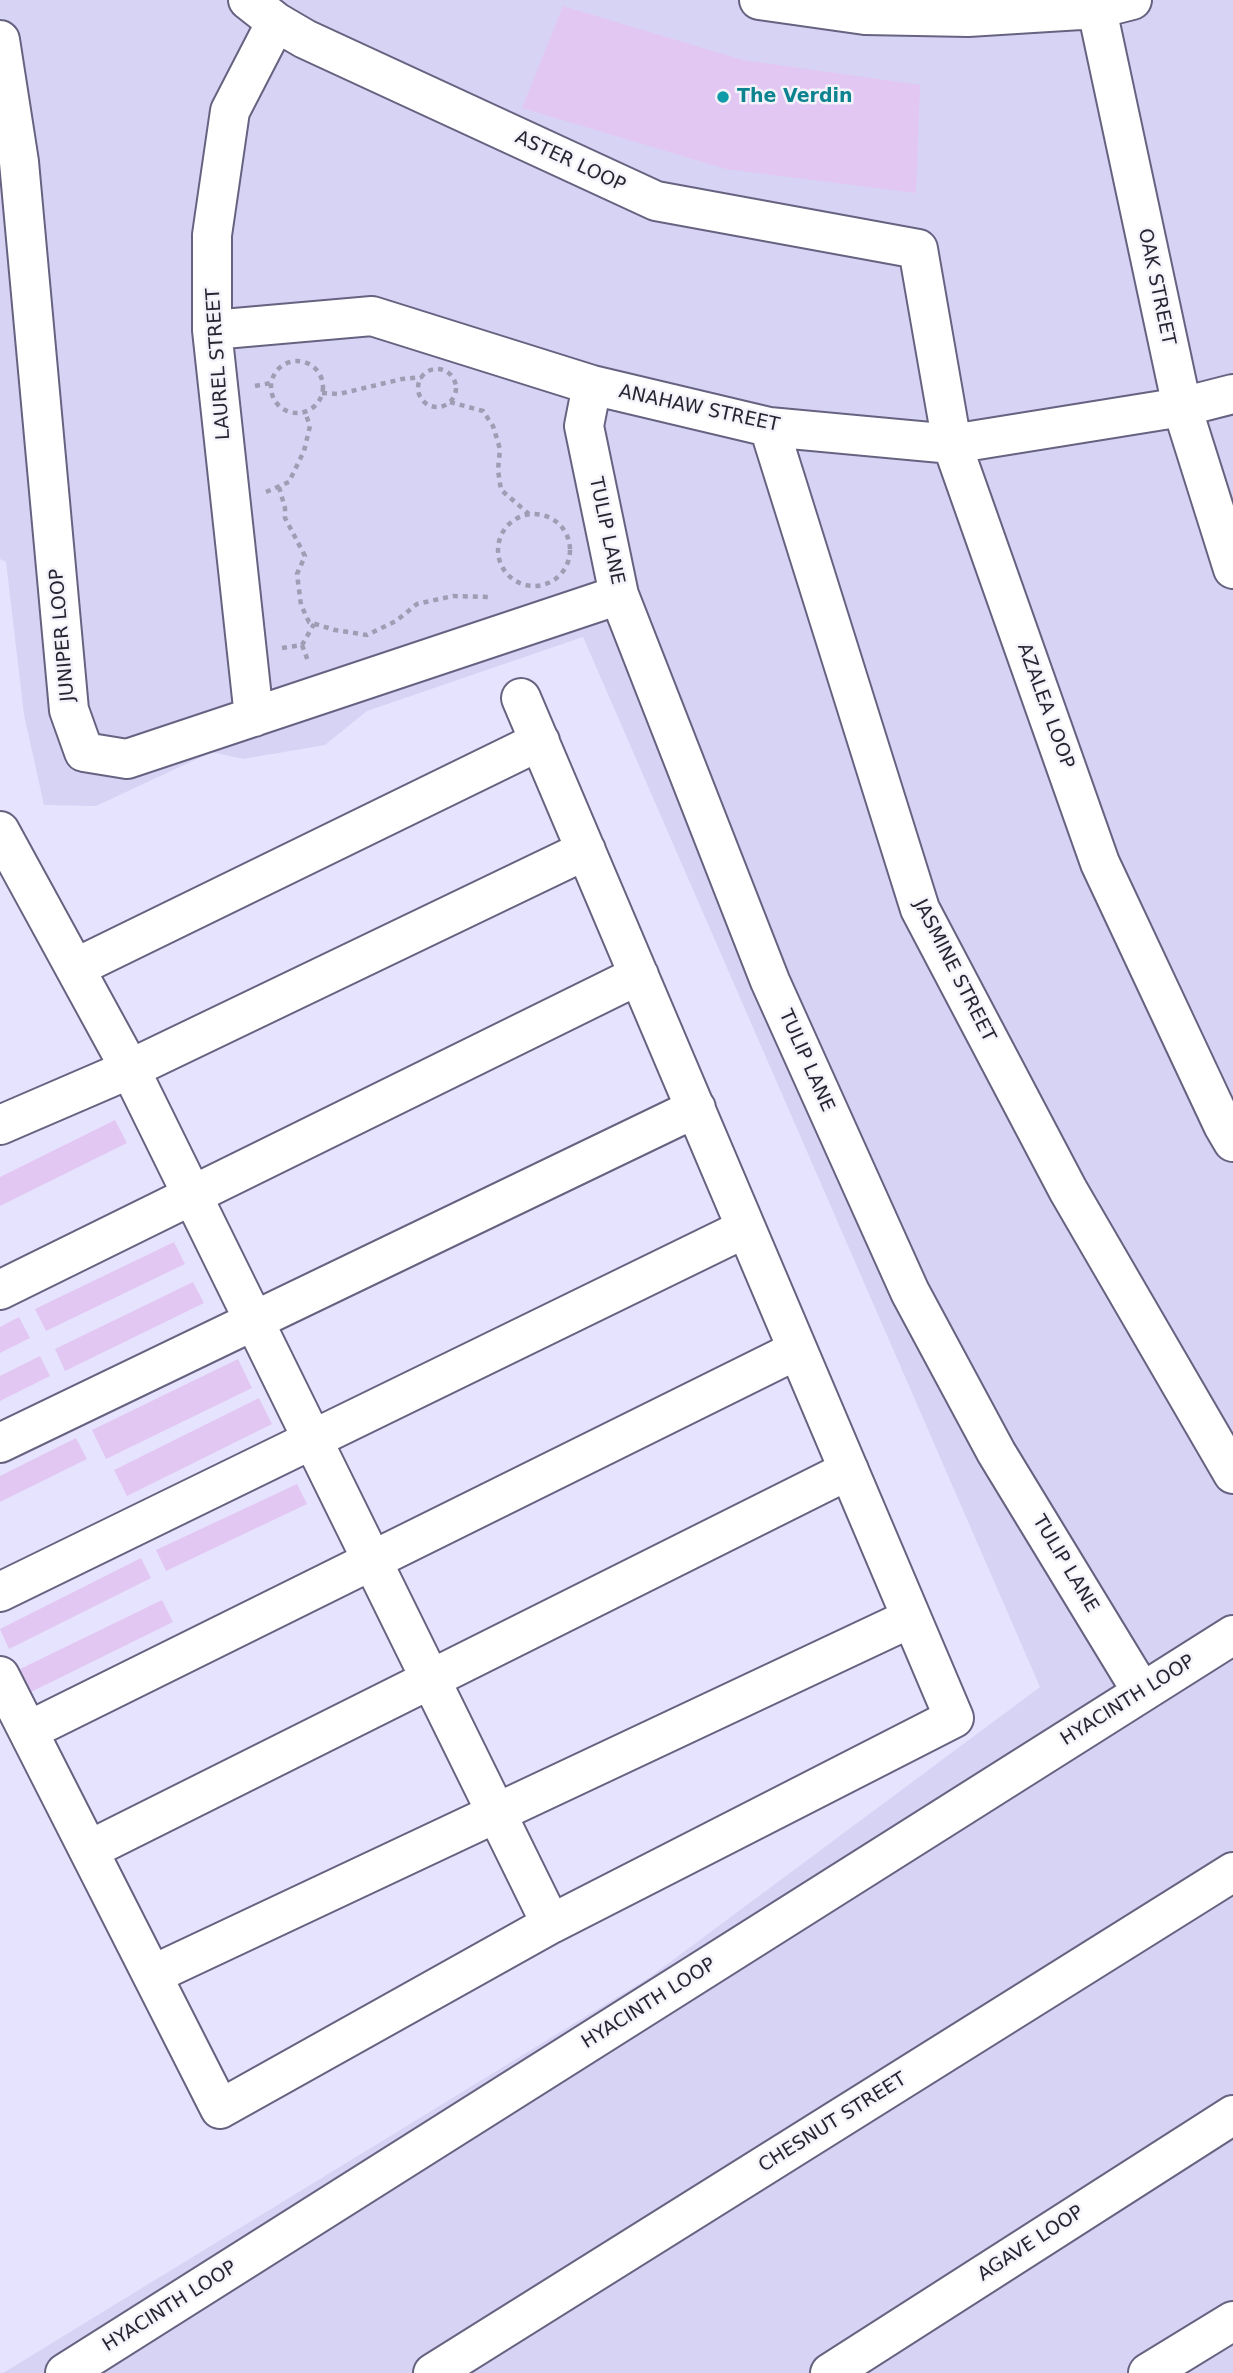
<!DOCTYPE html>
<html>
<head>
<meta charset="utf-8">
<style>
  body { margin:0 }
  canvas { display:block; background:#e6e3ff }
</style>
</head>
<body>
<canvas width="1233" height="2373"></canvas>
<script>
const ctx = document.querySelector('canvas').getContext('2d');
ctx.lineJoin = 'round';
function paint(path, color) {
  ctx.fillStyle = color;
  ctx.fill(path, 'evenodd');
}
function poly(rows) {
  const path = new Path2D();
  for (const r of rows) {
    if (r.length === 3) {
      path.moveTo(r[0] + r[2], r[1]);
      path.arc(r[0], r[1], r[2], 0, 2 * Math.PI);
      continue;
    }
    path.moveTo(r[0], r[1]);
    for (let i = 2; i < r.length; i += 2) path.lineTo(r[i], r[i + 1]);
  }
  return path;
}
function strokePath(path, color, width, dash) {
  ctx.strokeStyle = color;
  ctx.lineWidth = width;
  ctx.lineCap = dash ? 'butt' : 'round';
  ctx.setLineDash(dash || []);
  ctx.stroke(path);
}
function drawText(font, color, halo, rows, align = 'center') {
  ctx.font = font + ' "DejaVu Sans",sans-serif';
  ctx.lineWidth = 5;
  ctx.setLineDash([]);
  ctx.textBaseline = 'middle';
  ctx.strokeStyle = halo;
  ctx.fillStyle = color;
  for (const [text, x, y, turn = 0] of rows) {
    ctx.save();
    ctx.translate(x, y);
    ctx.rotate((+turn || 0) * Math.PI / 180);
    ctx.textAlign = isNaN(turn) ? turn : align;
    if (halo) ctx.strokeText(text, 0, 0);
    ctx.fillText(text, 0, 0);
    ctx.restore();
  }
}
const built = poly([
  [0,0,1233,0,1233,2373,3,2373,650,1977,1040,1687,583,637,367,711,325,745,243,759,212,752,96,806,44,805,24,715,6,562,0,559]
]);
const building = poly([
  [563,6,743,60,920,85,916,193,726,169,522,108],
  [115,1120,127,1143,0,1206,0,1177],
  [174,1242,185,1264,46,1331,35,1309],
  [193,1282,204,1303,65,1371,55,1349],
  [19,1317,30,1338,0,1353,0,1327],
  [40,1356,50,1376,0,1401,0,1376],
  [238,1359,252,1388,106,1459,92,1430],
  [259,1398,272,1424,127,1496,114,1470],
  [76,1438,87,1459,0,1502,0,1476],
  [297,1484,307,1504,166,1571,156,1550],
  [141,1558,151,1578,9,1649,0,1629],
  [162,1600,173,1622,29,1693,18,1670]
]);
const path = poly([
  [297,387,26],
  [437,388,19],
  [255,386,271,383],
  [322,393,339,394,402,379,422,377],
  [450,402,483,411,493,426,500,449,498,470,501,490,529,514],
  [279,487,285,508,285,518,305,556,297,574,301,605,309,622,335,630,367,635,396,621,417,604,453,596,488,597],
  [266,492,289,482,304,451,310,426,305,412],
  [534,550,36],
  [302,645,308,661],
  [282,648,302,645,314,624]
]);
const minor = poly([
  [248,0,276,22,305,39,656,201,918,249,952,444,1100,863,1223,1125,1233,1142],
  [759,0,865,15,968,17,1097,9,1132,0],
  [1095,0,1182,407,1233,569],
  [0,40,19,162,69,710,84,752,127,759,619,595],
  [212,330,372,316,592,385,769,427,952,444,1182,407,1233,394],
  [592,385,584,426,619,595,770,981,910,1292,996,1452,1142,1692],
  [769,427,920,909,1068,1190,1233,1474],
  [254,717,212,330,212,235,230,111,276,22],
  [0,831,130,1069,551,1924],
  [75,968,540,741],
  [0,1125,130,1069,586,850],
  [0,1290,639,975],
  [0,1443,696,1108],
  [0,1592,746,1228],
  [0,1676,220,2109,551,1924,954,1718,521,698],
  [28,1731,797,1350],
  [89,1850,849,1470],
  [152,1975,911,1618],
  [65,2373,1233,1635],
  [433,2373,1233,1872],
  [830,2373,1233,2115],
  [1148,2373,1233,2321]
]);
const markers = [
  [723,97,7,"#0f9aa8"]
];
const cultureNames = [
  ["The Verdin",737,97]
];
const streetNames = [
  ["ASTER LOOP",570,162,25],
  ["OAK STREET",1156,287,78],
  ["LAUREL STREET",219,364,-94],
  ["ANAHAW STREET",699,409,12],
  ["TULIP LANE",606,531,78],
  ["JUNIPER LOOP",63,635,-95],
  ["AZALEA LOOP",1045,706,70],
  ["JASMINE STREET",954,971,63],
  ["TULIP LANE",806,1061,66],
  ["TULIP LANE",1065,1564,59],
  ["HYACINTH LOOP",1128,1701,-32],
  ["HYACINTH LOOP",649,2004,-32],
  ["CHESNUT STREET",833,2123,-32],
  ["AGAVE LOOP",1031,2244,-33],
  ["HYACINTH LOOP",170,2307,-32]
];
paint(built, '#d7d3f4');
paint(building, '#e3c7f3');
strokePath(minor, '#666280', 42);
strokePath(path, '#9f9cb3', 4.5, [5, 5]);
strokePath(minor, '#fff', 38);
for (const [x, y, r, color] of markers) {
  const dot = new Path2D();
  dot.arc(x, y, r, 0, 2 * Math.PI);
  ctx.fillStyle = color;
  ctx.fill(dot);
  strokePath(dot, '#f4f3fa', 2.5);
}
drawText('bold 19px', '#0d838f', '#f4f3fa', cultureNames, 'left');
drawText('19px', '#272532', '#f4f3fa', streetNames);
</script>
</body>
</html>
